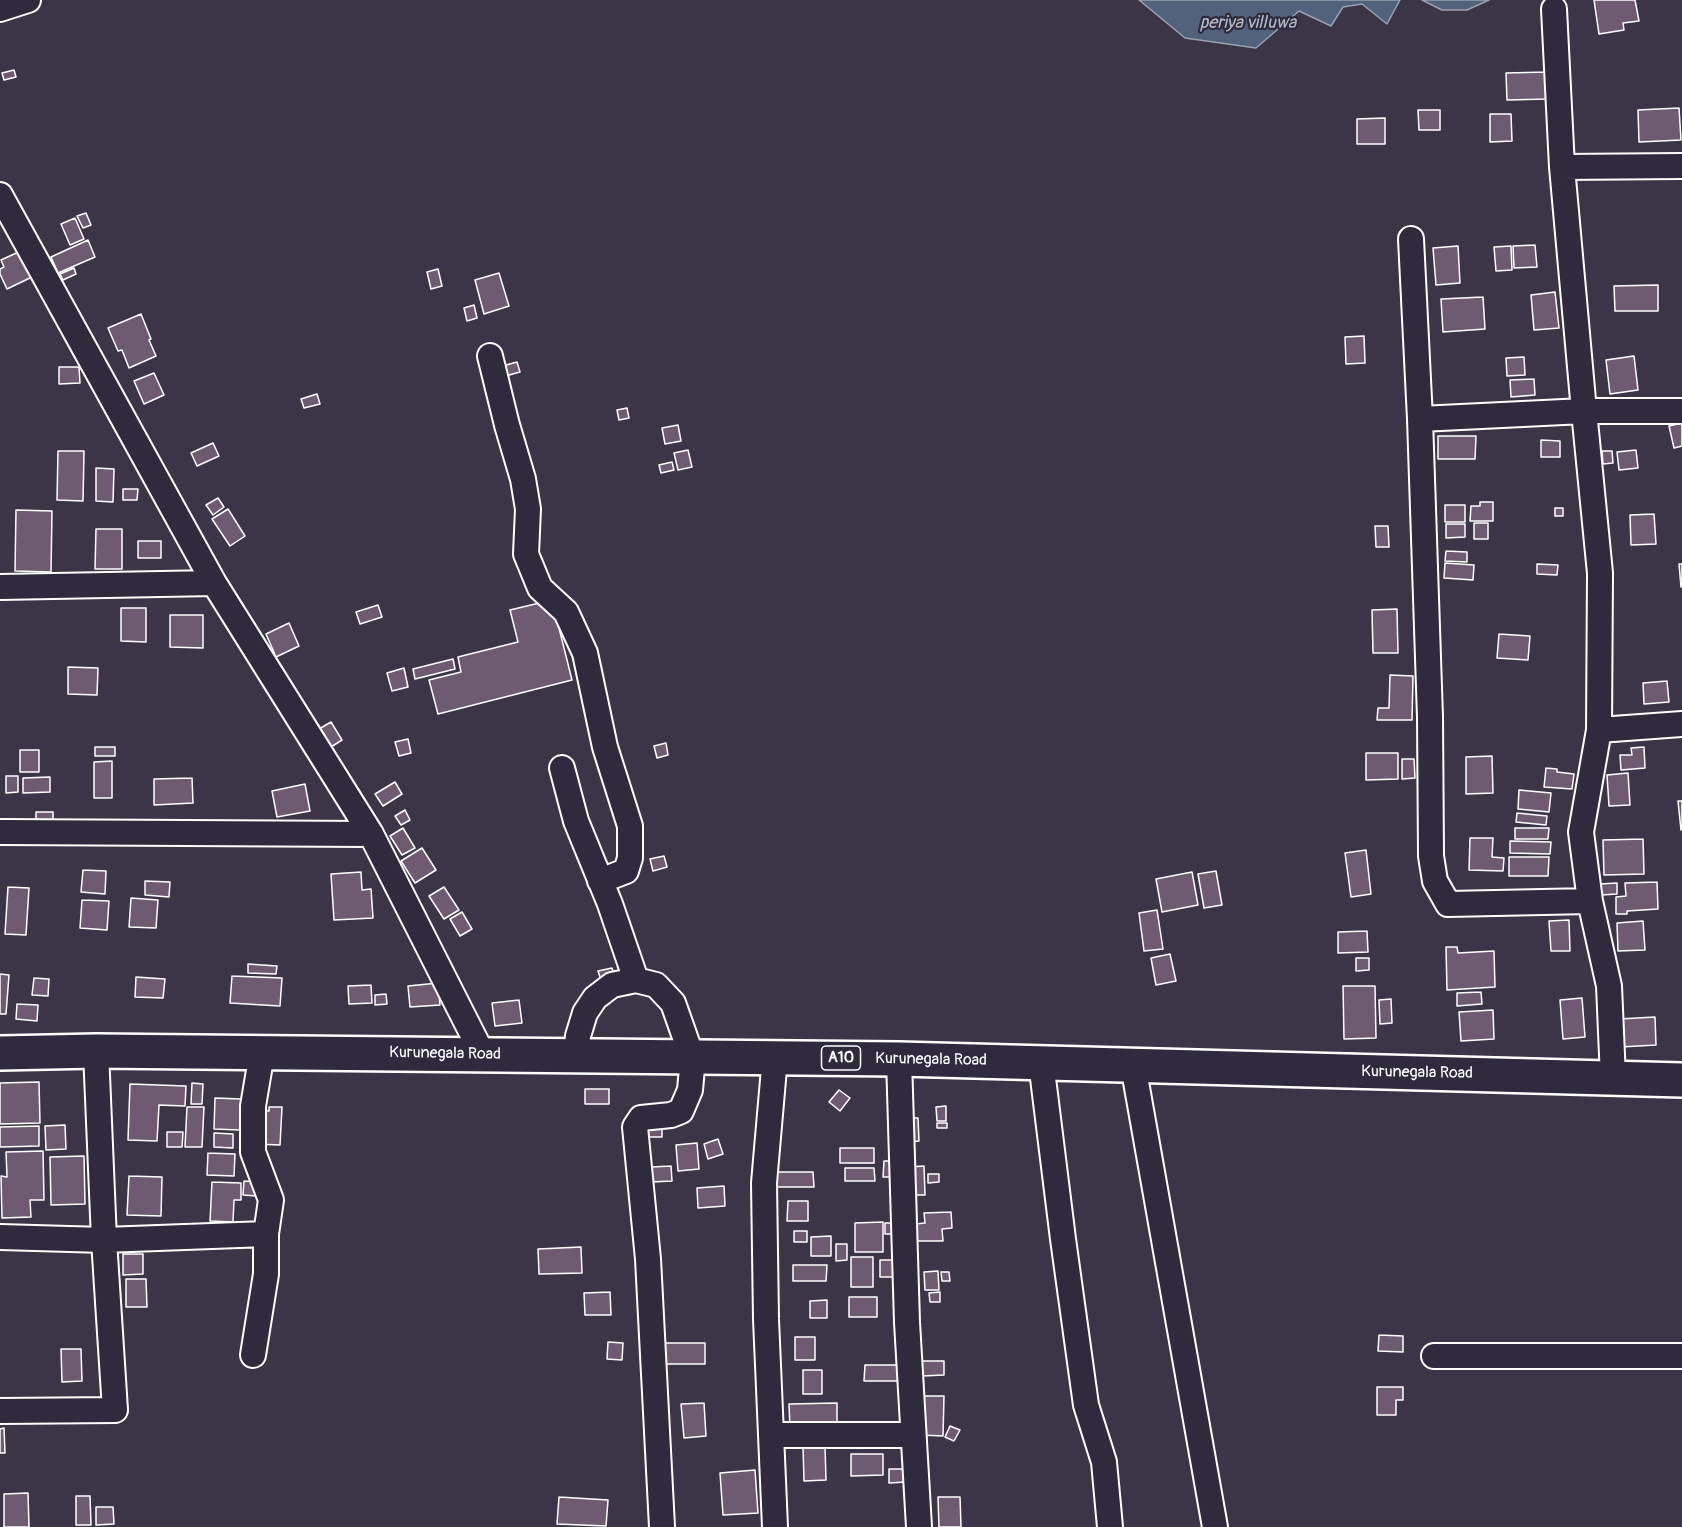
<!DOCTYPE html>
<html>
<head>
<meta charset="utf-8">
<style>
  body { margin:0 }
  canvas { display:block; background:#3c3447 }
</style>
</head>
<body>
<canvas width="1682" height="1527"></canvas>
<script>
const ctx = document.querySelector('canvas').getContext('2d');
ctx.lineJoin = 'round';
function paint(path, color) {
  ctx.fillStyle = color;
  ctx.fill(path, 'evenodd');
}
function poly(rows) {
  const path = new Path2D();
  for (const r of rows) {
    path.moveTo(r[0], r[1]);
    for (let i = 2; i < r.length; i += 2) path.lineTo(r[i], r[i + 1]);
  }
  return path;
}
function strokePath(path, color, width, dash) {
  ctx.strokeStyle = color;
  ctx.lineWidth = width;
  ctx.lineCap = dash ? 'butt' : 'round';
  ctx.setLineDash(dash || []);
  ctx.stroke(path);
}
function drawText(font, color, halo, rows, align = 'center') {
  ctx.font = font + ' Pangolin,sans-serif';
  ctx.lineWidth = 4.5;
  ctx.setLineDash([]);
  ctx.textBaseline = 'middle';
  ctx.strokeStyle = halo;
  ctx.fillStyle = color;
  for (const [text, x, y, turn = 0] of rows) {
    ctx.save();
    ctx.translate(x, y);
    ctx.rotate((+turn || 0) * Math.PI / 180);
    ctx.textAlign = isNaN(turn) ? turn : align;
    if (halo) ctx.strokeText(text, 0, 0);
    ctx.fillText(text, 0, 0);
    ctx.restore();
  }
}
const water = poly([
  [1139,0,1400,0,1387,24,1362,4,1343,7,1331,26,1299,11,1256,48,1185,38,1139,0],
  [1422,0,1489,0,1467,10,1442,10,1422,0]
]);
const building = poly([
  [1594,0,1635,0,1639,21,1623,23,1624,30,1599,34,1594,0],
  [14,70,16,77,4,80,2,73,14,70],
  [1547,72,1548,99,1507,100,1506,73,1547,72],
  [1679,108,1681,140,1639,142,1638,110,1679,108],
  [1418,110,1440,110,1440,130,1419,130,1418,110],
  [1490,114,1511,114,1512,141,1490,142,1490,114],
  [1385,118,1385,144,1357,144,1357,119,1385,118],
  [86,213,91,225,83,228,77,216,86,213],
  [75,218,84,239,70,245,61,224,75,218],
  [88,240,95,257,58,273,51,257,88,240],
  [1535,245,1537,267,1514,268,1513,246,1535,245],
  [1458,246,1460,283,1436,285,1433,248,1458,246],
  [1511,246,1512,270,1496,271,1494,247,1511,246],
  [23,250,34,276,7,289,0,274,0,269,4,267,1,260,23,250],
  [74,268,76,274,63,280,60,274,74,268],
  [438,269,442,286,431,289,427,272,438,269],
  [499,273,509,306,484,314,475,280,499,273],
  [1658,285,1658,311,1615,311,1614,286,1658,285],
  [1555,292,1559,328,1534,330,1531,295,1555,292],
  [1483,297,1485,329,1443,332,1441,299,1483,297],
  [474,305,477,318,467,321,464,308,474,305],
  [141,314,151,339,149,340,156,356,129,368,122,350,118,351,108,328,141,314],
  [1364,336,1365,363,1346,364,1345,337,1364,336],
  [1634,356,1638,390,1610,394,1606,360,1634,356],
  [1524,357,1525,375,1507,376,1506,358,1524,357],
  [517,362,520,372,502,377,499,367,517,362],
  [59,367,79,367,80,383,59,384,59,367],
  [154,373,164,395,144,404,134,381,154,373],
  [1534,379,1535,395,1511,397,1510,380,1534,379],
  [317,394,320,404,304,408,301,399,317,394],
  [627,408,629,418,619,420,617,410,627,408],
  [1682,423,1682,446,1674,448,1669,426,1682,423],
  [678,425,681,441,665,444,662,428,678,425],
  [1438,436,1476,436,1475,459,1438,459,1438,436],
  [1541,440,1560,441,1560,457,1541,457,1541,440],
  [213,443,219,456,197,466,191,453,213,443],
  [688,450,692,467,678,470,674,453,688,450],
  [1636,450,1638,468,1619,470,1617,452,1636,450],
  [58,451,84,451,83,501,57,500,58,451],
  [1602,451,1612,451,1613,463,1603,464,1602,451],
  [672,462,674,470,661,473,659,465,672,462],
  [96,468,114,469,113,502,96,501,96,468],
  [123,489,138,489,137,500,123,500,123,489],
  [218,498,224,507,213,515,206,505,218,498],
  [1480,502,1493,502,1493,521,1470,521,1471,506,1480,506,1480,502],
  [1445,505,1465,505,1465,522,1445,522,1445,505],
  [1555,508,1563,508,1563,516,1555,516,1555,508],
  [228,509,245,536,230,546,212,519,228,509],
  [16,510,52,511,51,572,15,571,16,510],
  [1654,514,1656,544,1631,545,1630,515,1654,514],
  [1474,523,1488,523,1488,539,1474,539,1474,523],
  [1446,524,1465,524,1465,537,1446,538,1446,524],
  [1375,526,1388,526,1389,547,1376,547,1375,526],
  [96,529,122,529,122,569,95,569,96,529],
  [138,541,161,541,161,558,138,558,138,541],
  [1446,551,1467,552,1467,562,1445,561,1446,551],
  [1445,563,1474,565,1473,580,1444,578,1445,563],
  [1537,564,1558,565,1557,575,1537,574,1537,564],
  [1679,564,1682,564,1682,587,1681,587,1679,564],
  [552,600,572,680,438,714,429,680,461,672,458,657,518,642,510,610,552,600],
  [378,605,382,617,360,624,356,612,378,605],
  [121,608,146,608,146,642,121,641,121,608],
  [1397,609,1398,653,1373,653,1372,610,1397,609],
  [170,615,203,615,203,648,170,647,170,615],
  [289,623,299,646,276,657,266,634,289,623],
  [1499,634,1530,636,1528,660,1497,658,1499,634],
  [453,659,455,669,415,679,413,669,453,659],
  [68,667,98,668,97,695,68,694,68,667],
  [404,668,408,687,392,691,387,673,404,668],
  [1390,675,1413,676,1412,720,1377,720,1378,708,1389,708,1390,675],
  [1667,681,1669,702,1644,704,1643,683,1667,681],
  [331,722,342,740,331,747,319,729,331,722],
  [408,739,411,753,399,756,395,742,408,739],
  [666,743,668,755,657,758,654,746,666,743],
  [95,747,115,747,115,756,95,756,95,747],
  [1644,747,1645,768,1621,770,1620,755,1632,755,1631,748,1644,747],
  [20,750,39,750,39,772,20,772,20,750],
  [1366,753,1398,753,1398,779,1366,780,1366,753],
  [1492,756,1493,793,1466,794,1466,757,1492,756],
  [1402,759,1414,759,1415,778,1402,779,1402,759],
  [112,761,112,798,94,798,94,762,112,761],
  [1546,768,1557,769,1557,772,1574,774,1572,789,1544,787,1546,768],
  [1628,773,1630,805,1609,806,1607,775,1628,773],
  [6,776,18,776,18,792,6,793,6,776],
  [50,777,50,792,23,793,23,778,50,777],
  [192,778,193,803,154,805,154,779,192,778],
  [395,782,402,794,383,806,375,794,395,782],
  [305,784,310,811,277,817,272,791,305,784],
  [1519,790,1551,793,1549,812,1518,809,1519,790],
  [1678,801,1682,801,1682,829,1681,830,1678,801],
  [405,810,410,820,401,825,395,816,405,810],
  [36,812,53,812,53,826,36,826,36,812],
  [1517,813,1547,816,1546,825,1516,822,1517,813],
  [403,828,415,848,402,855,390,836,403,828],
  [1515,828,1549,828,1548,839,1515,839,1515,828],
  [1470,838,1493,838,1492,857,1504,858,1503,871,1469,870,1470,838],
  [1643,839,1644,874,1604,875,1603,840,1643,839],
  [1510,841,1551,842,1550,854,1510,853,1510,841],
  [422,848,436,870,415,883,401,861,422,848],
  [1366,850,1371,894,1351,897,1345,853,1366,850],
  [664,856,667,867,653,871,650,859,664,856],
  [1509,857,1549,857,1548,876,1509,876,1509,857],
  [83,870,106,871,105,894,81,892,83,870],
  [1216,871,1222,905,1204,908,1198,874,1216,871],
  [361,872,362,890,371,889,373,918,334,920,331,874,361,872],
  [1192,872,1198,905,1162,912,1156,879,1192,872],
  [145,881,170,882,169,897,145,895,145,881],
  [1657,882,1658,909,1627,911,1627,914,1616,914,1616,897,1626,896,1625,883,1657,882],
  [1617,883,1617,894,1601,895,1600,884,1617,883],
  [8,887,29,888,26,935,5,934,8,887],
  [444,887,459,910,444,919,429,896,444,887],
  [131,898,158,900,156,928,129,927,131,898],
  [82,900,109,901,107,930,80,928,82,900],
  [1157,910,1163,949,1144,951,1139,913,1157,910],
  [462,912,472,929,460,936,450,919,462,912],
  [1569,920,1570,951,1551,951,1549,921,1569,920],
  [1643,921,1645,950,1618,951,1617,923,1643,921],
  [1367,931,1368,952,1338,953,1338,932,1367,931],
  [1446,947,1457,947,1458,953,1494,951,1495,987,1447,990,1446,947],
  [1170,954,1176,981,1156,985,1151,958,1170,954],
  [1356,958,1369,958,1369,970,1356,971,1356,958],
  [248,964,277,966,276,974,248,973,248,964],
  [612,968,615,977,601,980,598,971,612,968],
  [0,974,9,975,6,1014,0,1014,0,974],
  [232,976,282,978,280,1006,230,1003,232,976],
  [136,977,165,979,163,998,135,997,136,977],
  [34,978,49,979,48,996,32,995,34,978],
  [438,983,440,1005,410,1007,408,986,438,983],
  [371,985,372,1003,349,1004,348,986,371,985],
  [1343,986,1375,986,1376,1038,1344,1039,1343,986],
  [1481,992,1482,1004,1457,1006,1457,993,1481,992],
  [386,994,387,1004,375,1005,375,995,386,994],
  [1582,998,1585,1037,1563,1039,1560,1000,1582,998],
  [1391,999,1392,1023,1380,1024,1379,1000,1391,999],
  [519,1000,522,1023,495,1026,492,1003,519,1000],
  [17,1004,38,1005,37,1021,16,1019,17,1004],
  [1493,1010,1494,1039,1461,1041,1459,1012,1493,1010],
  [1655,1017,1656,1045,1620,1047,1619,1019,1655,1017],
  [39,1082,40,1123,0,1124,0,1083,39,1082],
  [192,1083,203,1084,202,1104,191,1104,192,1083],
  [130,1084,186,1086,185,1106,159,1105,157,1141,128,1140,130,1084],
  [585,1089,609,1089,609,1104,585,1104,585,1089],
  [839,1090,850,1098,840,1111,829,1102,839,1090],
  [215,1098,241,1099,240,1130,214,1129,215,1098],
  [946,1106,946,1121,937,1121,936,1107,946,1106],
  [187,1107,204,1107,202,1147,185,1147,187,1107],
  [269,1107,282,1107,280,1145,256,1144,257,1111,269,1111,269,1107],
  [906,1118,918,1118,919,1141,908,1142,906,1118],
  [645,1120,662,1120,662,1137,645,1137,645,1120],
  [937,1123,947,1123,947,1128,937,1128,937,1123],
  [65,1125,66,1149,46,1150,45,1126,65,1125],
  [39,1126,39,1146,0,1147,0,1127,39,1126],
  [167,1132,183,1132,182,1147,167,1147,167,1132],
  [214,1133,233,1134,233,1148,214,1147,214,1133],
  [718,1139,723,1154,708,1159,704,1144,718,1139],
  [697,1143,699,1169,678,1171,676,1145,697,1143],
  [840,1148,874,1148,874,1163,840,1163,840,1148],
  [43,1151,44,1200,30,1200,31,1217,2,1218,1,1176,7,1177,6,1152,43,1151],
  [208,1153,235,1154,234,1176,207,1175,208,1153],
  [84,1156,85,1204,51,1205,50,1157,84,1156],
  [884,1161,894,1161,894,1177,883,1177,884,1161],
  [671,1166,672,1181,651,1182,651,1167,671,1166],
  [924,1166,925,1195,911,1195,910,1167,924,1166],
  [845,1168,874,1168,875,1181,845,1181,845,1168],
  [776,1172,813,1172,814,1187,777,1187,776,1172],
  [928,1174,939,1174,939,1182,928,1183,928,1174],
  [129,1176,162,1177,161,1216,127,1215,129,1176],
  [244,1181,258,1182,257,1196,243,1195,244,1181],
  [212,1182,241,1183,241,1200,234,1200,233,1222,210,1221,212,1182],
  [724,1186,725,1206,698,1208,697,1188,724,1186],
  [788,1201,808,1201,808,1221,787,1221,788,1201],
  [951,1212,952,1228,942,1229,943,1241,916,1241,916,1224,925,1223,924,1213,951,1212],
  [883,1222,883,1252,855,1252,855,1223,883,1222],
  [885,1223,896,1223,896,1234,885,1234,885,1223],
  [794,1231,807,1231,807,1242,794,1242,794,1231],
  [831,1236,831,1256,811,1256,811,1237,831,1236],
  [836,1244,847,1244,847,1260,836,1261,836,1244],
  [581,1247,582,1273,539,1274,538,1249,581,1247],
  [123,1254,143,1254,143,1274,123,1275,123,1254],
  [851,1257,873,1257,873,1287,851,1287,851,1257],
  [880,1260,894,1260,894,1277,880,1277,880,1260],
  [793,1265,827,1265,826,1281,793,1281,793,1265],
  [938,1271,939,1290,925,1290,924,1272,938,1271],
  [941,1272,949,1272,950,1281,942,1281,941,1272],
  [126,1279,146,1279,147,1307,126,1307,126,1279],
  [610,1292,611,1315,585,1315,584,1293,610,1292],
  [940,1292,940,1302,930,1302,929,1293,940,1292],
  [849,1297,877,1297,877,1317,849,1317,849,1297],
  [827,1300,827,1318,810,1318,810,1301,827,1300],
  [1379,1335,1403,1336,1403,1352,1378,1351,1379,1335],
  [795,1337,815,1337,815,1360,795,1360,795,1337],
  [608,1342,623,1343,622,1360,607,1359,608,1342],
  [664,1343,705,1343,705,1364,664,1364,664,1343],
  [61,1349,81,1349,82,1381,62,1382,61,1349],
  [922,1361,944,1361,944,1375,922,1376,922,1361],
  [865,1365,900,1365,900,1381,864,1381,865,1365],
  [803,1370,822,1370,822,1394,803,1394,803,1370],
  [1377,1387,1403,1387,1403,1400,1396,1400,1396,1415,1377,1415,1377,1387],
  [923,1396,944,1396,943,1436,921,1435,923,1396],
  [704,1403,706,1436,684,1438,681,1404,704,1403],
  [837,1403,837,1426,790,1428,789,1404,837,1403],
  [950,1426,960,1430,954,1441,945,1437,950,1426],
  [4,1428,5,1453,0,1453,0,1429,4,1428],
  [825,1446,826,1480,804,1481,803,1447,825,1446],
  [851,1454,883,1454,883,1475,851,1476,851,1454],
  [889,1469,906,1469,906,1482,889,1483,889,1469],
  [755,1470,758,1513,723,1515,720,1473,755,1470],
  [28,1493,29,1527,4,1527,4,1494,28,1493],
  [76,1496,90,1496,91,1525,76,1525,76,1496],
  [559,1497,608,1500,606,1526,557,1524,559,1497],
  [938,1497,960,1497,961,1527,939,1527,938,1497],
  [96,1507,113,1507,114,1524,96,1525,96,1507]
]);
const minor = poly([
  [0,9,28,0],
  [1554,9,1562,167,1682,166],
  [1562,167,1584,411,1682,411],
  [0,195,214,583,371,834,483,1055],
  [1411,239,1420,419,1430,717,1431,856,1435,881,1448,904,1590,901],
  [490,356,507,425,523,479,528,509,526,554,540,588,566,612,585,653,605,747,630,826,630,858,626,871,600,881],
  [1420,419,1584,411,1600,573,1599,730],
  [0,587,214,583],
  [562,768,576,821,610,904,636,980],
  [0,832,371,834],
  [576,1055,578,1036,585,1013,595,998,612,985,636,980,656,985,673,1003,692,1057],
  [775,1057,764,1183,766,1319,775,1527],
  [899,1059,907,1322,919,1527],
  [1041,1062,1063,1239,1086,1405,1104,1462,1110,1527],
  [1133,1065,1215,1527],
  [1613,1078,1609,986,1590,901,1581,832,1599,730,1682,724],
  [0,1237,104,1240,266,1234],
  [253,1355,266,1274,266,1234,271,1200,253,1152,253,1106,262,1053],
  [1434,1356,1682,1356],
  [0,1411,115,1410,104,1240,96,1051],
  [771,1435,913,1435],
  [662,1527,648,1259,635,1127,641,1118,671,1115,681,1111,690,1090,693,1057]
]);
const highway = poly([
  [0,1053,96,1051,899,1059,1682,1080]
]);
const shields = [
  [841,1058,39]
];
const shieldNames = [
  ["A10",841,1058]
];
const streetNames = [
  ["Kurunegala Road",445,1054,1],
  ["Kurunegala Road",931,1060,1],
  ["Kurunegala Road",1417,1073,1]
];
const waterNames = [
  ["periya villuwa",1248,23]
];
paint(water, '#52627c');
strokePath(water, '#97a1b0', 1.5);
paint(building, '#6e5a71');
strokePath(building, '#fff', 1.5);
strokePath(minor, '#fff', 28);
strokePath(highway, '#fff', 38);
strokePath(minor, '#2f2a3d', 24);
strokePath(highway, '#2f2a3d', 33);
for (const [x, y, w] of shields) {
  const box = new Path2D();
  box.roundRect(x - w / 2, y - 12, w, 24, 4.5);
  ctx.fillStyle = '#2f2a3d';
  ctx.fill(box);
  strokePath(box, '#fff', 1.5);
}
drawText('bold 15px', '#fff', null, shieldNames);
drawText('16px', '#fff', '#2f2a3d', streetNames);
drawText('italic 18px', '#b1b8c4', '#2f2a3d', waterNames);
</script>
</body>
</html>
